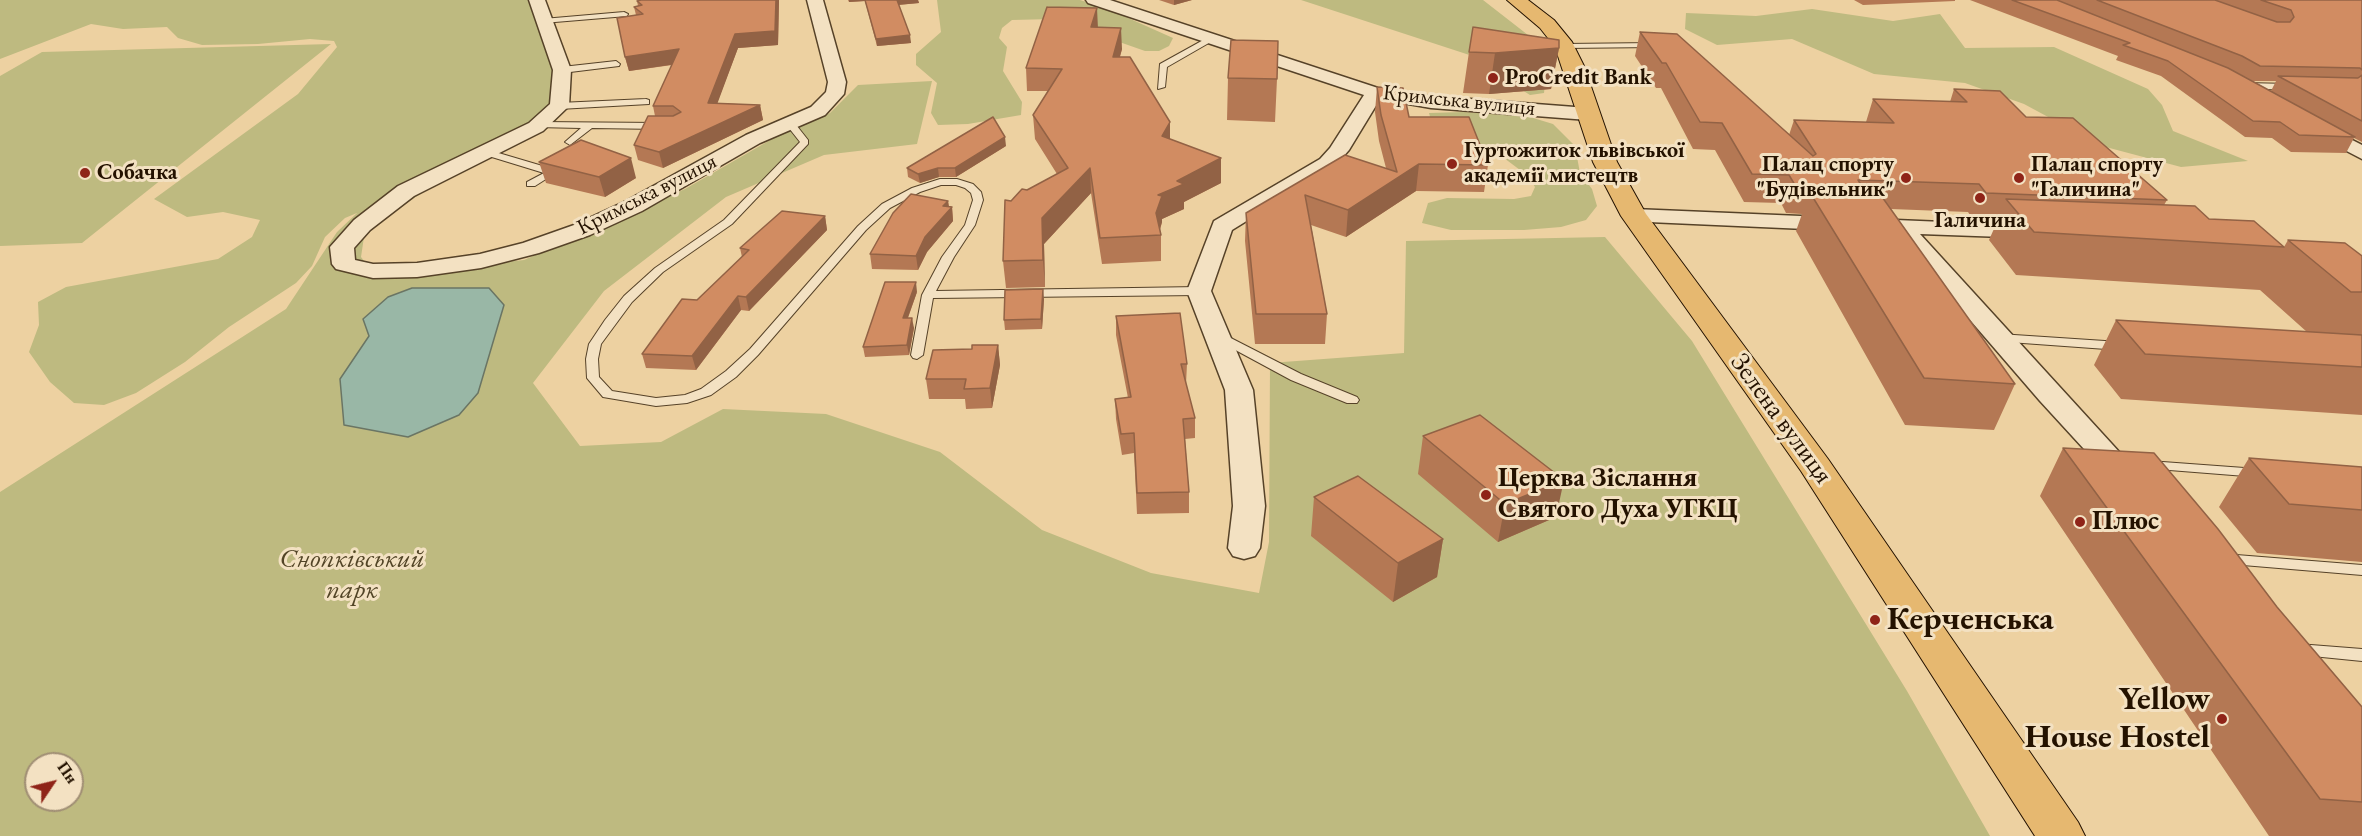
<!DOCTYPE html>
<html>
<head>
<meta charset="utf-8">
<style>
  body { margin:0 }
  #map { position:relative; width:2362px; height:836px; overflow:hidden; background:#edd1a1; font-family:"EB Garamond",serif }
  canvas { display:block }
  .north { position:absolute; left:24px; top:752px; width:60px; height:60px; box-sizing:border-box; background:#f3e1c2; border:2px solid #a08e74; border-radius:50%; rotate:55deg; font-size:16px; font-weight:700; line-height:24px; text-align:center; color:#241200 }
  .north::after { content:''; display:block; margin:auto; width:21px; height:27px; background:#8f2418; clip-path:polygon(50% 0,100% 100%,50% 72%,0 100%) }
</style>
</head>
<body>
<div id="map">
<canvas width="2362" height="836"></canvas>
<div class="north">Пн</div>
</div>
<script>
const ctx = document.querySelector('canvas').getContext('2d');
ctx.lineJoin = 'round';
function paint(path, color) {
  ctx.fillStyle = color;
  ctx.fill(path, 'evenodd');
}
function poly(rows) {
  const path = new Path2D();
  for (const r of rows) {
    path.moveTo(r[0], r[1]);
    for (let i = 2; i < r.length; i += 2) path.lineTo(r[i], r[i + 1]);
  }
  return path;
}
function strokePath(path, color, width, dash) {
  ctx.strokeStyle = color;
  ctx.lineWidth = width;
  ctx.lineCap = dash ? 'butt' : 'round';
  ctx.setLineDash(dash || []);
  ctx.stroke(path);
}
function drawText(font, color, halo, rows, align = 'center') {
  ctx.font = font + ' "EB Garamond",serif';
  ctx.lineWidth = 6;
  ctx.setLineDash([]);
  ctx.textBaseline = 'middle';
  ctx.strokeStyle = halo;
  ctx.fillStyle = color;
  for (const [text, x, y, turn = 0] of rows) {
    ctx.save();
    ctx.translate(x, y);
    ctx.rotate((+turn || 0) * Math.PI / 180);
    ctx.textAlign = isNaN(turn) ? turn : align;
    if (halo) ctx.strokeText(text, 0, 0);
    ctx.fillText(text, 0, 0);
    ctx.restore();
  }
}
const green = poly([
  [0,0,544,0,568,97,556,121,441,181,392,212,364,237,361,257,376,276,524,260,685,189,772,139,830,113,858,85,932,81,917,144,824,155,726,197,604,291,533,383,580,446,661,442,723,409,826,414,940,452,1042,530,1151,573,1259,593,1269,542,1270,363,1404,353,1406,241,1605,237,1692,341,1907,691,1990,836,0,836,0,492,286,309,337,232,357,213,345,218,325,237,312,266,296,283,229,327,185,362,136,393,104,405,74,403,50,382,29,352,39,325,38,302,66,287,218,259,252,237,260,220,223,212,187,217,154,199,298,94,337,47,334,41,310,39,258,44,202,45,178,38,167,27,123,29,91,24,0,59],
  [36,764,72,764,72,800,36,800],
  [937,0,1080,0,1108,9,1173,38,1169,46,1159,51,1145,51,1054,19,1012,20,1002,28,999,38,1007,47,1003,71,1022,102,1021,115,968,124,938,125,931,113,937,83,916,65,916,54,941,32],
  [1301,0,1483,0,1528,35,1545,84,1544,93,1530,95,1522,90,1497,64],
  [1812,9,1893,21,1940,14,1965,48,2054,47,2148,89,2162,105,2173,131,2248,161,2181,167,2102,146,2024,104,1965,83,1874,74,1792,39,1717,45,1685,29,1686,13,1756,16],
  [331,44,82,243,0,246,0,76,42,52],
  [1463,112,1530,117,1553,124,1575,146,1580,173,1592,189,1597,206,1586,220,1561,227,1524,230,1451,230,1422,223,1428,203,1447,198,1514,199,1531,196,1535,187,1528,176,1500,155,1432,124,1429,113]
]);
const water = poly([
  [412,288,489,288,504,305,478,393,459,415,408,437,344,425,340,379,369,336,363,319,388,297,412,288]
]);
const lane = poly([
  [624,12,628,14,627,16,543,23,539,21,543,19,624,12],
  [1207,38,1214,40,1167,67,1165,87,1158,89,1160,64,1207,38],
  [1653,43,1657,45,1656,47,1565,48,1561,46,1565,44,1653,43],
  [616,61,620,64,619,66,562,73,558,70,562,67,616,61],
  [2244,83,2291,84,2295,87,2291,90,2241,88,2240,86,2244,83],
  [646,99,649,100,649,104,559,109,554,106,559,103,646,99],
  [790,120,793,121,808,140,808,144,732,224,663,272,632,302,601,344,598,359,599,377,612,391,656,398,685,395,701,389,726,371,750,349,858,226,882,204,912,188,940,179,957,179,973,184,981,192,983,200,975,225,954,257,936,291,1199,287,1205,291,1199,295,933,298,923,355,917,359,913,358,911,355,922,295,942,257,965,225,973,200,971,193,965,188,956,185,941,185,920,192,890,208,866,230,758,355,736,377,711,395,687,403,656,406,603,397,587,378,586,359,589,344,605,320,624,296,655,268,724,220,800,142,785,123,790,120],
  [539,122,660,123,665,126,660,129,592,128,570,145,565,142,581,128,536,127,534,125,539,122],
  [485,149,556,170,557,172,535,186,527,186,527,182,544,173,482,154,482,150,485,149],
  [1219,332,1301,374,1357,397,1359,400,1357,403,1347,403,1291,380,1215,339,1213,336,1215,333,1219,332],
  [1999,334,2120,342,2126,346,2120,350,1995,341,1993,338,1995,335,1999,334],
  [2149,461,2258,469,2265,473,2258,477,2144,468,2142,465,2149,461],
  [2224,554,2362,565,2362,575,2219,563,2216,559,2219,555,2224,554],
  [2298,644,2362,649,2362,661,2292,654,2290,650,2292,646,2298,644]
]);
const street = poly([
  [529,0,545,0,571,70,569,106,543,131,414,196,370,230,354,248,355,260,373,264,417,263,480,254,523,243,574,225,626,201,746,135,811,107,826,92,828,82,807,0,823,0,846,82,844,94,825,115,760,143,642,211,590,235,539,253,481,268,417,277,373,278,336,269,332,264,330,247,354,220,398,186,529,123,550,104,553,70,529,0],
  [1086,0,1110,0,1378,88,1431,96,1588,108,1598,114,1588,120,1431,108,1380,99,1349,150,1334,167,1232,230,1211,291,1253,390,1265,506,1260,548,1255,556,1244,559,1233,556,1228,548,1233,506,1225,390,1187,291,1214,221,1320,159,1330,148,1364,95,1088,3,1086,0],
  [2317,122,2362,145,2362,159,2310,132,2307,128,2310,124,2317,122],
  [1634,209,2039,226,2042,231,2039,236,2031,238,1920,234,2143,478,2139,485,2128,487,2117,485,2040,401,1895,233,1626,221,1623,216,1626,211,1634,209]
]);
const primary = poly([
  [1507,0,1528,0,1554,20,1572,42,1584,66,1617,162,1646,214,1828,459,2078,822,2085,836,2035,836,1801,471,1621,216,1593,162,1555,47,1540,28,1507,0]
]);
const wall = poly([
  [641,0,779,0,778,45,738,48,717,103,760,105,763,120,663,168,638,160,634,145,655,116,653,106,672,65,629,71,625,57,636,15,634,7,638,6,637,1],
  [848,0,918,0,919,3,898,5,911,43,877,46,865,1,849,2],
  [1159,0,1192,0,1174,5],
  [1854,0,1955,0,1955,1,1863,5],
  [1970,0,2362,0,2362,142,2354,138,2346,153,2291,152,2272,138,2245,137,2161,76,2116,60,2118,56],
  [2231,69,2253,81,2276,81,2271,91],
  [1098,27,1122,49,1120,57,1170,122,1170,140,1221,183,1184,202,1184,209,1162,219,1162,222,1160,230,1161,235,1161,261,1102,264,1091,193,1044,244,1045,287,1006,288,1003,261,1011,201,1027,190,1057,174,1035,139,1033,115,1048,91,1027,91,1026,68],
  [1640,32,1789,135,1794,120,1866,122,1873,99,1950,102,1954,89,2026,117,2167,200,2164,205,2209,219,2284,247,2288,240,2362,256,2362,415,2121,399,2094,365,2116,320,2307,332,2260,290,2016,275,1989,240,1997,222,1974,221,1968,212,1891,209,2015,384,1994,430,1905,425,1796,231,1802,214,1786,213,1781,203,1744,202,1715,150,1693,149,1661,88,1656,88,1635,56],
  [1559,48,1551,89,1489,94,1463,93,1469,52],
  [1228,78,1277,79,1275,122,1227,120],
  [1377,87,1409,117,1488,165,1484,192,1416,191,1346,237,1311,225,1327,314,1325,344,1255,344,1245,241,1246,213,1386,168,1379,141,1375,112],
  [1006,146,956,177,939,177,920,183,908,177,907,168],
  [539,162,636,178,605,197,546,183],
  [948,201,949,206,952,207,953,221,927,252,918,270,872,269,870,254],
  [825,216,827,230,749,311,741,310,696,370,646,368,642,354,742,257,740,248],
  [917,292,908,318,914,328,909,355,865,357,863,347],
  [1044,299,1042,329,1005,330,1004,320],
  [1116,316,1187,364,1186,384,1195,418,1195,438,1185,439,1189,492,1189,513,1137,514,1134,453,1122,455,1116,419,1115,399,1128,398,1116,335],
  [998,345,1000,365,992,408,966,409,965,399,929,399,926,379,972,349],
  [1423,436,1556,517,1498,542,1418,474],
  [2063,448,2277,607,2362,707,2362,836,2269,836,2040,496],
  [2249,458,2362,467,2362,562,2257,553,2219,507],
  [1314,497,1443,539,1437,577,1393,602,1311,536]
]);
const shadedWall = poly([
  [776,0,779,0,778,45,738,48,712,118,708,103,735,34],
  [849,0,865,0,865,1,849,2],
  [896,0,918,0,919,3,897,5],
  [1174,0,1192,0,1174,5],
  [1097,8,1098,29,1091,27],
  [1121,28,1122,49,1113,79,1113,57],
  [910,35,911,43,877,46,876,39],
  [1559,48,1551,89,1489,94,1495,53],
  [679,49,683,63,629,71,625,57],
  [760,105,763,120,663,168,659,152],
  [1170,122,1170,146,1162,136],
  [1005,137,1006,146,956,177,955,168],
  [631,158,636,178,605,197,599,177],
  [1221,158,1221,183,1184,202,1184,209,1162,219,1162,222,1158,235,1156,213,1158,195,1177,181],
  [1419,164,1416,191,1346,237,1348,210],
  [938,168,939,177,920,183,918,174],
  [1090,168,1091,193,1044,244,1045,287,1043,260,1042,218],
  [948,201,949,210,952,207,953,221,927,252,918,270,916,256,925,237,943,206],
  [825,216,827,230,749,311,746,297],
  [916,282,917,292,904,328,903,318],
  [1043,289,1044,299,1042,329,1041,319],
  [738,296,741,310,696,370,692,356],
  [912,318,914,328,909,355,907,345],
  [998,345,1000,365,992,408,990,388],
  [1564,480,1556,517,1498,542,1505,504],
  [1443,539,1437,577,1393,602,1398,563]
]);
const building = poly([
  [641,0,776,0,775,31,735,34,708,103,760,105,659,152,634,145,648,116,673,116,681,112,673,106,653,106,679,49,625,57,617,18,643,14,634,7,642,5,637,1,641,0],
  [865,0,897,0,910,35,876,39,865,0],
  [2012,0,2057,0,2228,68,2355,137,2299,135,2280,122,2253,121,2168,61,2123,45,2130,43,2012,0],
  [2097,0,2215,0,2277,22,2290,22,2294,17,2291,10,2261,0,2362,0,2362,70,2360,68,2260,66,2242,56,2097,0],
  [1047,7,1097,8,1091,27,1121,28,1113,57,1130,57,1170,122,1162,136,1221,158,1177,181,1184,184,1158,195,1162,196,1156,213,1161,235,1100,238,1090,168,1042,218,1043,260,1003,261,1005,200,1011,201,1022,189,1027,190,1068,168,1033,115,1062,69,1026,68,1047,7],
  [1473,27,1559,40,1559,48,1495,53,1469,52,1473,27],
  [1640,32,1677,34,1813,156,1816,154,1794,120,1894,123,1873,99,1967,102,1954,89,2000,91,2026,117,2073,118,2167,200,1986,193,1979,184,1858,180,1863,188,1795,185,1789,175,1752,174,1722,123,1700,122,1666,63,1662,63,1640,32],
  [1231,40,1278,41,1277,79,1228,78,1231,40],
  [2362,75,2362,121,2278,76,2358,78,2362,75],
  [1377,87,1403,88,1409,117,1469,117,1488,165,1419,164,1348,210,1305,195,1327,314,1256,314,1246,213,1345,155,1397,172,1381,115,1377,87],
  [993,117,1005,137,955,168,938,168,918,174,907,168,993,117],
  [581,140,631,158,599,177,539,162,581,140],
  [1809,191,1880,194,2015,384,1924,378,1809,191],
  [911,194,948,201,943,206,952,207,925,237,916,256,870,254,893,213,911,194],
  [2006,199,2195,206,2209,219,2254,221,2284,247,2034,232,2006,199],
  [782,211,825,216,746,297,738,296,692,356,642,354,682,299,697,300,749,250,740,248,782,211],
  [2288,240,2345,243,2362,256,2362,292,2351,292,2288,240],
  [885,282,916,282,903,318,912,318,907,345,863,347,885,282],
  [1043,289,1041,319,1004,320,1005,290,1043,289],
  [1180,313,1187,364,1181,364,1195,418,1183,419,1189,492,1137,493,1134,433,1121,434,1115,399,1131,397,1116,316,1180,313],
  [2116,320,2362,335,2362,367,2145,354,2116,320],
  [972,345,998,345,990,388,964,389,966,379,926,379,933,350,972,349,972,345],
  [1480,415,1564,480,1505,504,1423,436,1480,415],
  [2063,448,2154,453,2218,529,2277,607,2362,707,2362,802,2320,799,2063,448],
  [2249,458,2362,467,2362,510,2289,504,2249,458],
  [1358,476,1443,539,1398,563,1314,497,1358,476]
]);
const markers = [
  [1493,78,6,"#8f2418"],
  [1452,164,6,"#8f2418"],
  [85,173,6,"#8f2418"],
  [1906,178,6,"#8f2418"],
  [2019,178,6,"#8f2418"],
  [1980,198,6,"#8f2418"],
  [1486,495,6,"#8f2418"],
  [2080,522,6,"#8f2418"],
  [1875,620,6,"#8f2418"],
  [2222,719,6,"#8f2418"]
];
const farPoinames = [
  ["ProCredit Bank",1505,78],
  ["Гуртожиток львівської",1464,151],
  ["академії мистецтв",1464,176],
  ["Палац спорту",1894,165,"right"],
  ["\"Будівельник\"",1894,190,"right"],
  ["Палац спорту",2031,165],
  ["\"Галичина\"",2031,190],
  ["Собачка",97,173],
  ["Галичина",1980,221,"center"]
];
const farStreetnames = [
  ["Кримська вулиця",1459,101,6],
  ["Кримська вулиця",647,195,-27]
];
const streetNames = [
  ["Зелена вулиця",1781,419,54]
];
const poiNames = [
  ["Церква Зіслання",1498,479],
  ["Святого Духа УГКЦ",1498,510],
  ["Плюс",2092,522]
];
const parkNames = [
  ["Снопківський",352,560],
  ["парк",352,591]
];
const nearPoinames = [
  ["Керченська",1887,620],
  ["Yellow",2210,700,"right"],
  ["House Hostel",2210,738,"right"]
];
paint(green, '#beba80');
paint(water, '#99b7a6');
strokePath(water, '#6a7564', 1.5);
strokePath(lane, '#564228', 2);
strokePath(street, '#564228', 3);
strokePath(primary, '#241200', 2);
paint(lane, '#f3e1c2');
paint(street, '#f3e1c2');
paint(primary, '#e6b870');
paint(wall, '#b47854');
paint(shadedWall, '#926245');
paint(building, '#d18c62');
strokePath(building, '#926245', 1.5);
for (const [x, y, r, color] of markers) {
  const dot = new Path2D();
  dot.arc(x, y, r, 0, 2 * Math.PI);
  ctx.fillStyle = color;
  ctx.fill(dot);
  strokePath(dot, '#f3e1c2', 2);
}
drawText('bold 22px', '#241200', '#f3e1c2', farPoinames, 'left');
drawText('22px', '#241200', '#f3e1c2', farStreetnames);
drawText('27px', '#241200', '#f3e1c2', streetNames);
drawText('bold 27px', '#241200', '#f3e1c2', poiNames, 'left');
drawText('italic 27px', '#524426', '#f3e1c2', parkNames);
drawText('bold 33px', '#241200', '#f3e1c2', nearPoinames, 'left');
</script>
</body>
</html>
